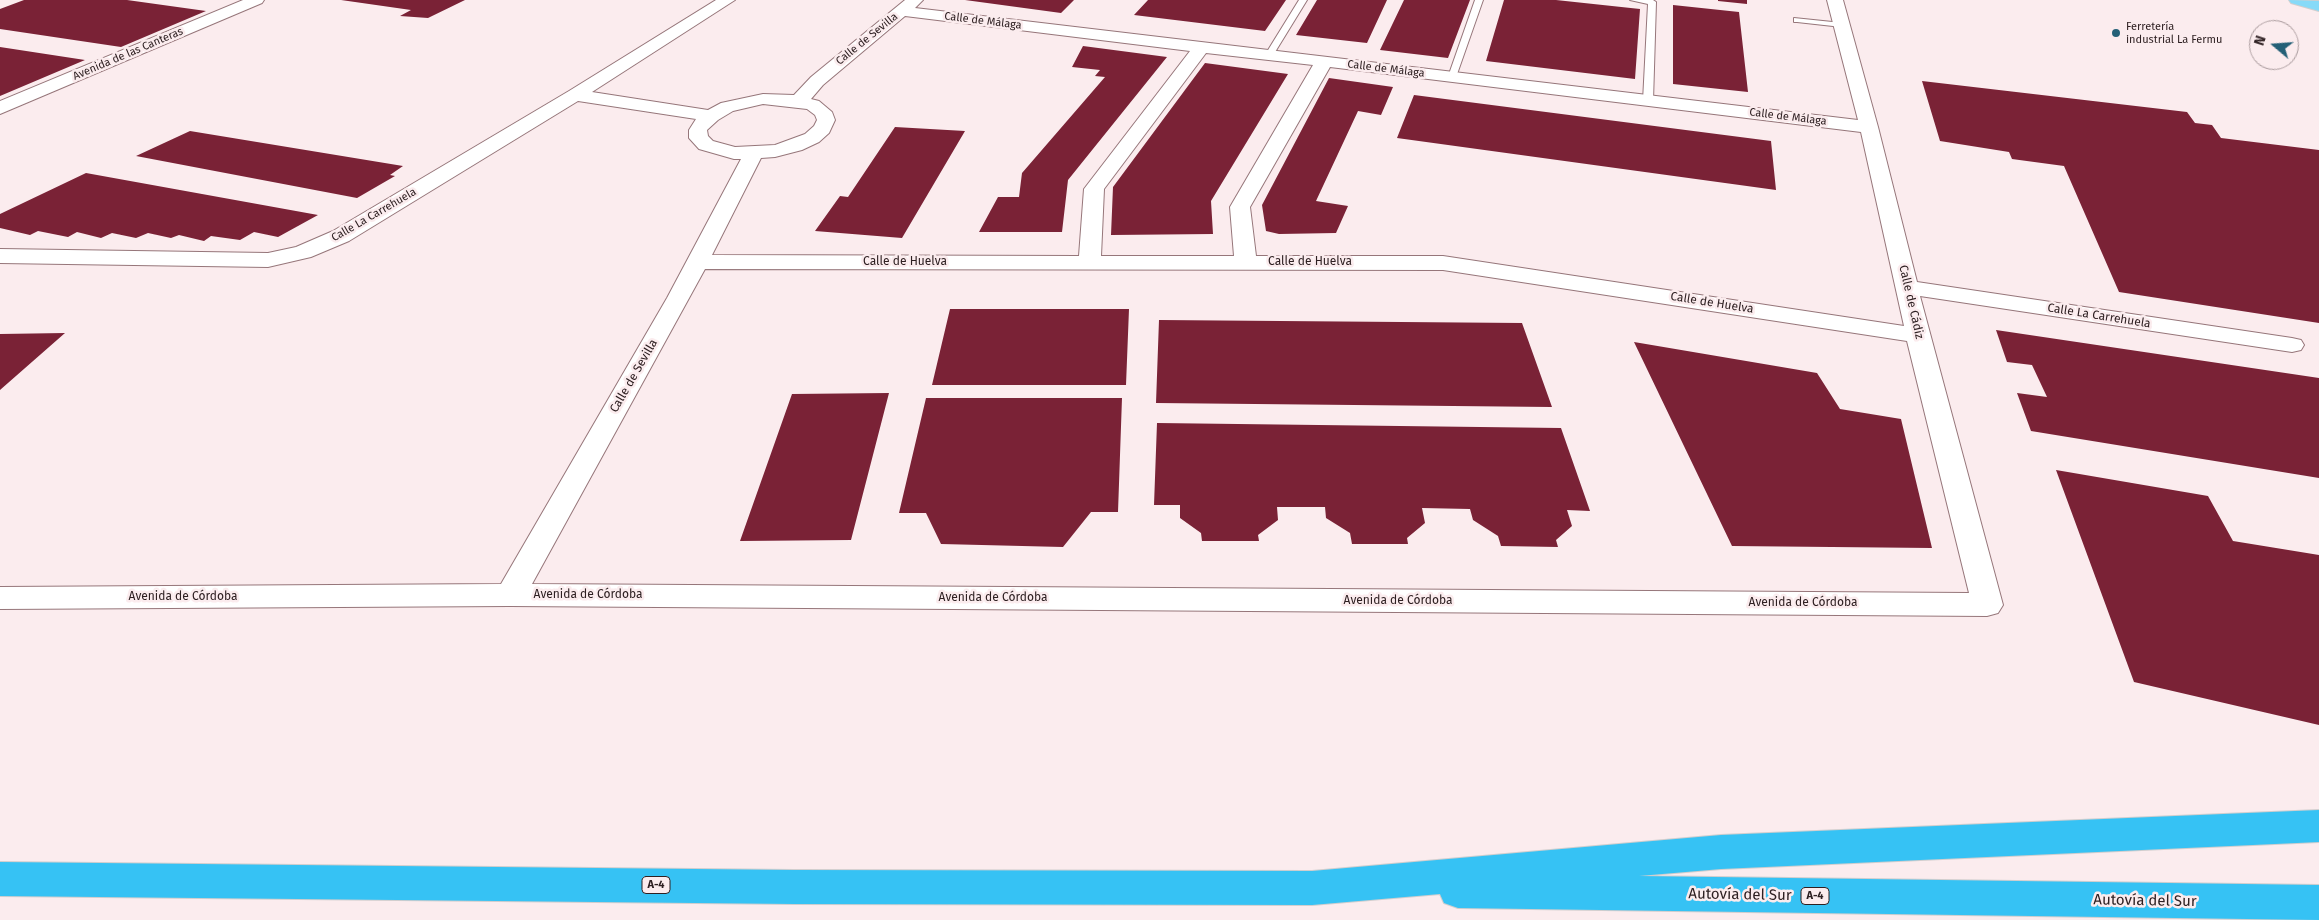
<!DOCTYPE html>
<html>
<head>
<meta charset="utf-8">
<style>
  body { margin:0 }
  #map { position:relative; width:2319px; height:920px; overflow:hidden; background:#fbecee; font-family:"Fira Sans",sans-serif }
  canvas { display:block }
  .north { position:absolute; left:2249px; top:20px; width:50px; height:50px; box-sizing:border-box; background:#fbecee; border:1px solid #a99a9c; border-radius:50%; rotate:288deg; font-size:14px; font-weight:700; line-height:20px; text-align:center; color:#2e2022 }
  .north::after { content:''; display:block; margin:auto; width:18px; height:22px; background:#246077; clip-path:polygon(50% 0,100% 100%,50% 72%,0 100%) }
</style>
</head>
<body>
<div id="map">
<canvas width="2319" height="920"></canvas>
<div class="north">N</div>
</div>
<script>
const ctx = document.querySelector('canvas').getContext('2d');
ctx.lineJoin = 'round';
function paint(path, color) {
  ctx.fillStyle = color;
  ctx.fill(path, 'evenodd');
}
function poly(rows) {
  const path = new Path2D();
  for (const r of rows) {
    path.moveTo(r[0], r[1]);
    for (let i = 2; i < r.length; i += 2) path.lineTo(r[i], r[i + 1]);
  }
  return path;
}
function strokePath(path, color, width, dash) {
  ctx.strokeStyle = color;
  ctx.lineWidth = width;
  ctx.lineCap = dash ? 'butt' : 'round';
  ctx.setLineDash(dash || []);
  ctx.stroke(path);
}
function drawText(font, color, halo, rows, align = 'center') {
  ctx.font = font + ' "Fira Sans",sans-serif';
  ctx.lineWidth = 5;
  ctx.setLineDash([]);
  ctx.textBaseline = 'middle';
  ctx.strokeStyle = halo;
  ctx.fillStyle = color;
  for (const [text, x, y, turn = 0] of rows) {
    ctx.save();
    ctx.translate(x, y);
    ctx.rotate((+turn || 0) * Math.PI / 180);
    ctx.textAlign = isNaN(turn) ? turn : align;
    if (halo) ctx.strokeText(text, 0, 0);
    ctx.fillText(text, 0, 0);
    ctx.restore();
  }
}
const building = poly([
  [24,0,127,0,206,11,121,47,0,29,0,9],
  [341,0,465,0,428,18,400,16,411,10],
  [965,0,1074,0,1061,13],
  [1148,0,1286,0,1265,31,1134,15],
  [1317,0,1387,0,1367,43,1296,35],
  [1404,0,1470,0,1448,58,1380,50],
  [1504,0,1556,0,1640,9,1635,79,1486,61],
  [1718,0,1747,0,1747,4,1718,1],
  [1673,5,1739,12,1748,92,1673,84],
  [1083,46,1167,57,1068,180,1062,232,979,232,998,197,1019,197,1022,173,1105,77,1095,76,1100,70,1072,67],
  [0,47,85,60,0,96],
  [1205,63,1288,74,1211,201,1213,234,1111,235,1113,187],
  [1329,78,1393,87,1381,115,1358,111,1316,201,1348,206,1336,233,1279,234,1266,231,1262,205],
  [1922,81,2187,112,2195,123,2212,125,2221,138,2319,150,2319,323,2119,292,2064,166,2012,159,2009,152,1940,141],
  [1414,95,1771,141,1776,190,1397,138],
  [895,127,965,131,902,238,815,231,840,196,848,197],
  [190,131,403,166,390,175,395,176,357,198,136,156],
  [86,173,318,215,278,237,254,232,240,240,211,236,204,241,179,235,171,238,148,233,136,238,112,233,101,238,77,232,68,237,38,231,30,235,0,228,0,214],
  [950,309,1129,309,1126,385,932,385],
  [1159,320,1522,323,1552,407,1156,403],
  [1996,330,2319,378,2319,478,2031,431,2017,393,2047,397,2032,365,2007,362],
  [65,333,0,390,0,334],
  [1634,342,1817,373,1840,409,1901,419,1932,548,1732,546],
  [889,393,851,540,740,541,792,394],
  [926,398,1122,398,1118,512,1091,512,1063,547,941,544,926,513,899,513],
  [1157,423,1561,428,1590,511,1567,510,1572,526,1556,540,1558,547,1501,546,1498,536,1473,520,1470,509,1422,508,1425,523,1407,538,1408,544,1352,544,1350,533,1326,518,1325,507,1277,507,1278,520,1258,535,1259,541,1202,541,1201,533,1180,518,1180,505,1154,505],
  [2056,470,2208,496,2233,541,2319,555,2319,725,2134,682]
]);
const service = poly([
  [1299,0,1307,0,1272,57,1266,57,1265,55,1299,0],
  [1475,0,1483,0,1456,77,1449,79,1448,77,1475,0],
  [1630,0,1653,0,1656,2,1653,101,1648,104,1643,101,1648,4,1630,0],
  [1794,18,1842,23,1846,25,1842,27,1797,22,1794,22,1794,18]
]);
const minor = poly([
  [243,0,264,0,262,3,0,114,0,101,243,0],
  [716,0,735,0,592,92,708,110,721,103,763,94,794,95,811,77,905,0,923,0,915,8,1858,120,1827,0,1843,0,1878,127,1917,282,2292,338,2301,340,2304,345,2301,350,2292,352,1920,296,2003,605,1998,613,1987,616,510,606,0,609,0,587,501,584,667,298,741,159,734,159,699,149,689,138,689,130,696,119,578,101,349,241,311,257,268,267,0,263,0,249,268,253,296,247,333,231,569,91,716,0],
  [905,16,1190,51,1084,189,1079,256,712,255,761,158,775,157,802,150,819,142,829,133,835,120,832,112,819,101,811,99,823,85,905,16],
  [1206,53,1313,65,1230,207,1234,256,1101,256,1104,189,1206,53],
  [1330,67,1861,132,1904,326,1443,256,1256,256,1250,207,1330,67],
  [763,104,807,109,815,115,817,120,814,126,805,134,775,145,735,147,713,141,708,136,707,130,718,120,733,111,763,104],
  [705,269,1443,270,1907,341,1969,593,532,584,705,269]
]);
const primary = poly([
  [2289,0,2319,1,2319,11,2291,3,2289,0]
]);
const motorway = poly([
  [2319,810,2319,842,1721,869,1639,876,2319,885,2319,920,1458,908,1444,903,1440,894,1312,905,794,904,0,896,0,862,794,870,1312,871,1721,835,2319,810]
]);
const markers = [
  [2116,33,5,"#246077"]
];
const farStreetnames = [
  ["Calle de Málaga",983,21,7],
  ["Calle de Sevilla",867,39,-39],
  ["Avenida de las Canteras",128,54,-23],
  ["Calle de Málaga",1386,69,7],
  ["Calle de Málaga",1788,117,7],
  ["Calle La Carrehuela",374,215,-30]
];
const farPoinames = [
  ["Ferretería",2126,27],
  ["industrial La Fermu",2126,40]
];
const shields = [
  [656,885,28],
  [1815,896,28]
];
const shieldNames = [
  ["A-4",656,885],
  ["A-4",1815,896]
];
const streetNames = [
  ["Calle de Huelva",905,262],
  ["Calle de Huelva",1310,262],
  ["Calle de Cádiz",1911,302,77],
  ["Calle de Huelva",1712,303,9],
  ["Calle La Carrehuela",2099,316,9],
  ["Calle de Sevilla",634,376,-60],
  ["Avenida de Córdoba",588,595],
  ["Avenida de Córdoba",183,597],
  ["Avenida de Córdoba",993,598],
  ["Avenida de Córdoba",1398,601],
  ["Avenida de Córdoba",1803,603]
];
const nearStreetnames = [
  ["Autovía del Sur",1740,895,1],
  ["Autovía del Sur",2145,901,1]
];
paint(building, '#7a2236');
strokePath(service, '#96767a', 2);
strokePath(minor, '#96767a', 2);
strokePath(primary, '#d1cece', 2);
strokePath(motorway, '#d1cece', 2);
paint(service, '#fff');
paint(minor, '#fff');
paint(primary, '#86daf8');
paint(motorway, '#36c2f4');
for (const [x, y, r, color] of markers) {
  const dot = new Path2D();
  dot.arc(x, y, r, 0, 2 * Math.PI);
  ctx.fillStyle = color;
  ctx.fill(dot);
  strokePath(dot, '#fbecee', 2);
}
drawText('11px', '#2e2022', '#fbecee', farStreetnames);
drawText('11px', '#2e2022', '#fbecee', farPoinames, 'left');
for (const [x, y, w] of shields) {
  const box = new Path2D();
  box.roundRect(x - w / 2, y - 8.5, w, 17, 4);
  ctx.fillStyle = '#fbecee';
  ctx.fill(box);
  strokePath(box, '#2e2022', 1);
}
drawText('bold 11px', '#2e2022', null, shieldNames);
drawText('12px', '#2e2022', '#fbecee', streetNames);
drawText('15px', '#2e2022', '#fbecee', nearStreetnames);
</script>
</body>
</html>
